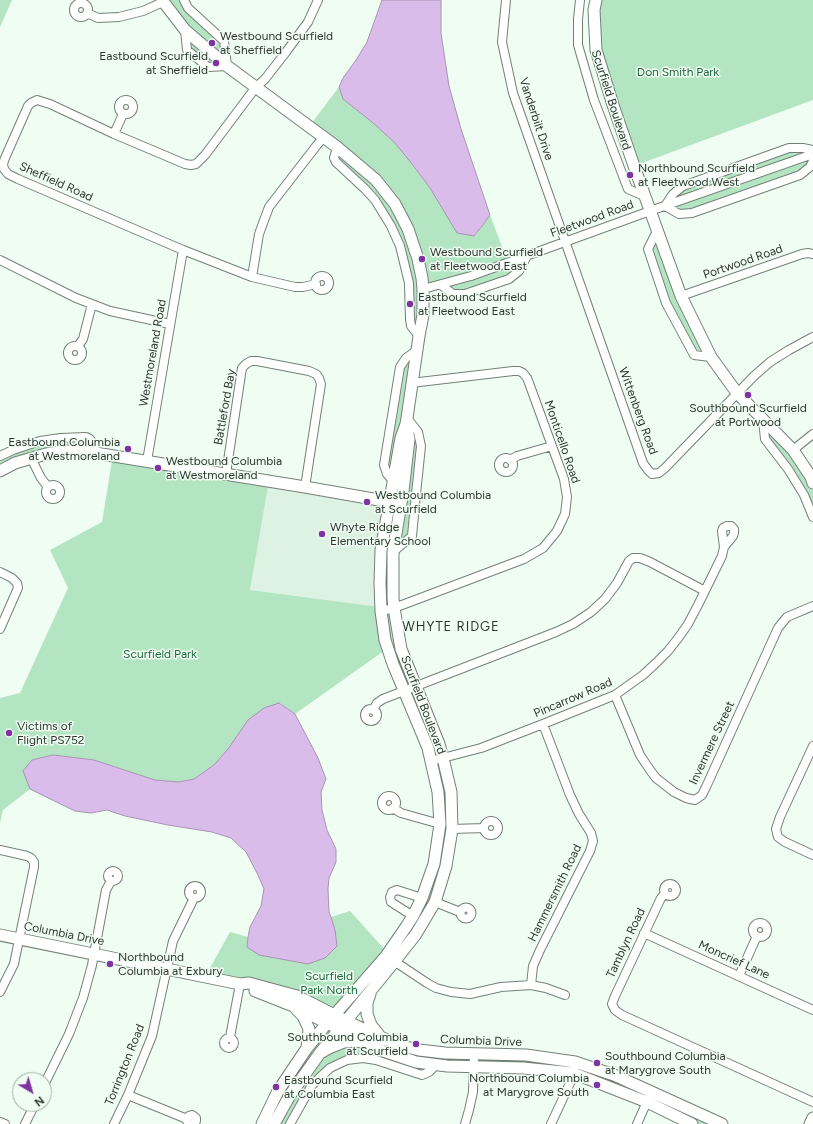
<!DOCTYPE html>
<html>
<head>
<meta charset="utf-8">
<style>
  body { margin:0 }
  #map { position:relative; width:813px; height:1124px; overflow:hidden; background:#effdf3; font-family:Figtree,sans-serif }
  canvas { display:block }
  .north { position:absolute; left:12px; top:1072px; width:40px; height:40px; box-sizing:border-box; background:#effdf3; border:1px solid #a3ada5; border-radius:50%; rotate:142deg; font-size:11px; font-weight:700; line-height:16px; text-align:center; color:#303531 }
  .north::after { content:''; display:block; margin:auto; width:14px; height:18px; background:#8132a2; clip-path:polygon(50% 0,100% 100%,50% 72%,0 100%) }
</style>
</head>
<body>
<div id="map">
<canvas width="813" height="1124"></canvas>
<div class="north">N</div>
</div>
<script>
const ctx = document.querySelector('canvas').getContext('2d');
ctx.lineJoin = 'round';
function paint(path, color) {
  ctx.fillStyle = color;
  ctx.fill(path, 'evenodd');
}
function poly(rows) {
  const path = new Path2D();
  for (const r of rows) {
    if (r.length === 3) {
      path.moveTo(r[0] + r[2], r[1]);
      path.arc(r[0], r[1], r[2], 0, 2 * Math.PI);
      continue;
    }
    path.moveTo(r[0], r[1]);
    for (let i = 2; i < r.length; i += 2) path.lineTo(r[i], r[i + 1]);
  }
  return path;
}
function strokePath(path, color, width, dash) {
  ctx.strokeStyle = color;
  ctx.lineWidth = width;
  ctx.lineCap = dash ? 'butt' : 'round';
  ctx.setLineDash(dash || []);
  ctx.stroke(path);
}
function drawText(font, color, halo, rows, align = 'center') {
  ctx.font = font + ' Figtree,sans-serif';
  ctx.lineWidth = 3;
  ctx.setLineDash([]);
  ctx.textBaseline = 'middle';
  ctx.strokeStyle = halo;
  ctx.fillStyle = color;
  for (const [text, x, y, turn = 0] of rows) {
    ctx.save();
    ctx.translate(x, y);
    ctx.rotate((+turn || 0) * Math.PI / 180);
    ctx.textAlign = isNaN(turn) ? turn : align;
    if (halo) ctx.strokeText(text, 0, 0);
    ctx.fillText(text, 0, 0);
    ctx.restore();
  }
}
const built = poly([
  [269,481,389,502,380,607,250,590]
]);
const green = poly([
  [0,0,12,0,0,27],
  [162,0,184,0,224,41,227,66,208,67,187,50,185,30],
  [596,0,813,0,813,100,634,166,596,50],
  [339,87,343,99,372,122,395,143,412,164,430,188,444,209,475,236,483,225,490,215,508,262,527,256,509,279,453,294,441,285,424,289,419,336,411,326,410,300,400,246,384,213,336,162,337,147,308,128],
  [803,148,813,161,800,175,692,213,665,206,683,186],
  [657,231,711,357,694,355,666,303,648,249],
  [416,351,407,418,418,432,412,536,393,552,401,649,439,744,452,829,435,902,394,962,388,952,328,1023,406,1046,575,1062,722,1124,692,1124,573,1073,447,1066,422,1075,376,1060,347,1060,312,1085,290,1124,262,1124,327,1023,248,988,209,977,210,968,230,932,248,937,247,947,335,930,331,917,350,911,387,952,413,916,434,864,438,792,388,649,381,653,295,714,280,703,228,749,214,765,194,779,179,782,155,780,94,760,53,755,32,760,23,771,30,789,3,810,0,823,0,698,20,693,68,588,50,550,102,522,113,455,269,481,250,590,380,607,391,489,387,474,400,367],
  [339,1029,354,1041,321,1052],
  [763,420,813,483,813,517,804,495,765,439],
  [86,437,97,453,83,451,0,471,0,456,13,450]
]);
const water = poly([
  [382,0,441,0,441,33,449,86,461,129,490,215,483,225,474,236,457,233,430,188,412,164,395,143,372,122,343,99,339,87,343,78,356,60,367,42,382,0],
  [279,703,295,714,318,758,326,779,321,792,322,810,327,830,336,849,336,862,329,878,328,889,329,912,331,917,335,930,337,946,325,958,308,964,259,955,247,947,248,937,250,927,261,906,264,889,257,873,246,852,231,838,212,832,168,825,125,816,107,810,91,813,75,811,30,789,23,771,32,760,53,755,94,760,155,780,179,782,194,779,214,765,228,749,248,720,264,708,279,703]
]);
const street = poly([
  [184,0,188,8,224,41,227,66,208,67,187,50,185,30],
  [506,0,502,42,513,93,643,463,648,470,652,474,659,473,665,468,754,376,770,362,789,350,813,337],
  [580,0,578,19,578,45,594,100,628,189,644,196],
  [81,10,7],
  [87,13,98,18,119,17,143,11,163,2],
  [126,107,7],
  [114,134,123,114],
  [337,147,334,158,336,162,365,189,375,200,391,226,400,246,409,283,410,319,411,326,419,336],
  [813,150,803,148,789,148,683,186,673,194,665,206,679,214,692,213,800,175,810,167,813,161],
  [657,231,648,249,666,303,694,355,711,357],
  [0,260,76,298,110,311,170,324],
  [322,283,7],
  [252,277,259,234,269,207,317,145,323,138],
  [316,284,303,287,295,287,252,277,183,250,18,179,8,174,4,169,3,164,5,158,28,106,31,103,37,100,50,104,114,134,185,164,191,165,196,164,205,155,256,87,265,79,286,52,308,22,318,0],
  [441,285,453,294,465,294,509,279,519,271,527,256],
  [423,289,471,276,650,211,813,154],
  [681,296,802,254,808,253,813,254],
  [78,346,83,339,92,304],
  [75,353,7],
  [763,420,765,439,788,469,804,495,813,517],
  [793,450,813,434],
  [0,456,13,450,40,441,61,438,86,437,90,439,97,453],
  [31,458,41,478,48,487],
  [506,465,7],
  [510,460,517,456,552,446],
  [147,461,183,250],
  [226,474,242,368,246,364,251,361,257,361,309,371,316,374,319,378,321,384,305,487],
  [393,481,387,474,384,465,400,367,406,358,416,351],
  [53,492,7],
  [727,526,731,526,734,529,734,533,733,536,724,547,722,531,723,528,727,526],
  [393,552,412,536,416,494,421,446,418,432,407,418],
  [0,572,12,578,17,583,18,588,0,629],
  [381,611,394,608,524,559,543,548,557,531,565,514,567,497,564,479,529,383,527,378,523,373,519,371,513,371,411,383],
  [615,695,640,755,650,770,656,778,674,792,686,798,695,800,702,795,706,787,778,628,787,617,813,606],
  [371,715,6],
  [373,710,377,703,383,699,556,632,573,624,591,612,605,599,617,583,629,561,633,558,640,558,650,562,705,591],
  [813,746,780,817,776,829,778,837,785,842,813,855],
  [431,761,481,748,543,724,615,695,643,675,655,664,668,651,679,637,688,624,698,605,722,556,724,547],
  [389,803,7],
  [393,808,401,813,440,824],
  [491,828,7],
  [452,829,484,828],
  [0,850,27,856,31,858,34,862,34,867,14,964,0,992],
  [113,876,5],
  [670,890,6],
  [195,892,6],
  [665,894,661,898,615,996,612,1004,615,1010,622,1015,813,1102],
  [435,902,460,912],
  [466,913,5.5],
  [413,916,391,902,390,897,392,892,397,890,422,898],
  [760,930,7],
  [644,933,813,1010],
  [391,959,427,983,436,988,451,992,470,994,501,987,531,985,546,988,565,995],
  [739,976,757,936],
  [531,985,533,966,540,950,590,851,593,841,591,833,579,814,570,795,543,724],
  [230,1037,240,984],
  [229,1043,5],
  [44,1085,69,1034,83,998,92,965,106,890,111,881],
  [128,1095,187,1119],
  [0,1122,5,1124],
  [25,1124,35,1104],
  [114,1124,128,1095,152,1036,173,941,194,898],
  [189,1124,187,1121,187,1119,189,1116,192,1115,196,1118,196,1121,194,1124],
  [290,1124,312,1085,330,1068,347,1060,363,1058,376,1060,422,1075,429,1072,436,1065],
  [465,1124,469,1110,473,1092,474,1055],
  [551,1124,571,1081,574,1069],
  [637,1124,649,1097]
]);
const secondary = poly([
  [162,0,185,30,227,66,337,147,376,180,395,204,408,229,418,259,422,278,423,289,423,315,419,336,407,418,406,424,409,439,403,491,393,552,393,598,394,608,401,649,439,744,443,758,451,792,452,829,446,866,435,902,416,934,394,962,320,1053,290,1095,274,1124],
  [596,0,594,10,596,50,613,105,634,166,681,296,711,357,737,393,793,450,811,477,813,483],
  [0,471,15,463,46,454,67,451,83,451,305,487,396,503],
  [0,935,240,984,249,983,297,996,346,1021,380,1037,406,1047,419,1050,445,1053,526,1055,575,1062,614,1075,722,1124],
  [255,991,293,1006,386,1052,416,1062,447,1066,523,1068,573,1073,647,1102,692,1124],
  [370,994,367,1003,367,1014,371,1025,379,1035],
  [296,1009,303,1016,309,1029,307,1048],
  [322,1052,329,1048,344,1042,354,1041,363,1042],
  [262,1124,278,1091,307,1048,323,1028,386,956,406,927,413,916,422,898,434,864,440,824,438,792,428,748,393,664,385,640,381,611,380,583,381,550,401,438,406,424],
  [810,1124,813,1118]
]);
const markers = [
  [212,43,4,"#8132a2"],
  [216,63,4,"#8132a2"],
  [630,175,4,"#8132a2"],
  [422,259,4,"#8132a2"],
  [410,304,4,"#8132a2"],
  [748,395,4,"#8132a2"],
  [128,449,4,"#8132a2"],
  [158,468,4,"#8132a2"],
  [367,502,4,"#8132a2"],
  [322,534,4,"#8132a2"],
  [9,733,4,"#8132a2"],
  [110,964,4,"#8132a2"],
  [416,1044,4,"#8132a2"],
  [597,1063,4,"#8132a2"],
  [597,1085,4,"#8132a2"],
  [276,1087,4,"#8132a2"]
];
const poiNames = [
  ["Westbound Scurfield",220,36],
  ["at Sheffield",220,50],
  ["Eastbound Scurfield",208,56,"right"],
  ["at Sheffield",208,70,"right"],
  ["Northbound Scurfield",638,168],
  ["at Fleetwood West",638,182],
  ["Westbound Scurfield",430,252],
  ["at Fleetwood East",430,266],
  ["Eastbound Scurfield",418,297],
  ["at Fleetwood East",418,311],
  ["Southbound Scurfield",748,408,"center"],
  ["at Portwood",748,422,"center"],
  ["Eastbound Columbia",120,442,"right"],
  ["at Westmoreland",120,456,"right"],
  ["Westbound Columbia",166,461],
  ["at Westmoreland",166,475],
  ["Westbound Columbia",375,495],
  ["at Scurfield",375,509],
  ["Whyte Ridge",330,527],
  ["Elementary School",330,541],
  ["Victims of",17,726],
  ["Flight PS752",17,740],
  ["Northbound",118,957],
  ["Columbia at Exbury",118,971],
  ["Southbound Columbia",408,1037,"right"],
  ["at Scurfield",408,1051,"right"],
  ["Southbound Columbia",605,1056],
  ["at Marygrove South",605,1070],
  ["Northbound Columbia",589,1078,"right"],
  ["at Marygrove South",589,1092,"right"],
  ["Eastbound Scurfield",284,1080],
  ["at Columbia East",284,1094]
];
const parkNames = [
  ["Don Smith Park",678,72],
  ["Scurfield Park",160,654],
  ["Scurfield",329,976],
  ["Park North",329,990]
];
const streetNames = [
  ["Scurfield Boulevard",611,100,72],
  ["Vanderbilt Drive",536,119,72],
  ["Sheffield Road",56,182,24],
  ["Fleetwood Road",592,219,-20],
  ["Portwood Road",743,262,-19],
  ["Westmoreland Road",153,353,-80],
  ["Battleford Bay",225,407,-80],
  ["Wittenberg Road",638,411,70],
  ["Monticello Road",562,442,71],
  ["Pincarrow Road",573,698,-23],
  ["Scurfield Boulevard",423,705,69],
  ["Invermere Street",712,743,-65],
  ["Hammersmith Road",555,893,-64],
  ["Columbia Drive",64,934,11],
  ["Tamblyn Road",626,943,-65],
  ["Moncrief Lane",734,960,24],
  ["Columbia Drive",481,1041,2],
  ["Torrington Road",125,1065,-68]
];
const neighbourhoodNames = [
  ["WHYTE RIDGE",451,627]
];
paint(built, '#def2e3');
paint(green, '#b4e5c3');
paint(water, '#dabcea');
strokePath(water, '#a794b2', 1);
strokePath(street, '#748077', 10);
strokePath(secondary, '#748077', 13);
strokePath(street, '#fff', 8);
strokePath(secondary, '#fff', 11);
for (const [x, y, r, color] of markers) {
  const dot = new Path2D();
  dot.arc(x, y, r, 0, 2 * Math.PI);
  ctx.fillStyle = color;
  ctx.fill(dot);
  strokePath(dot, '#effdf3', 1.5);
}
drawText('12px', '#303531', '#effdf3', poiNames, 'left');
drawText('12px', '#1c683d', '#effdf3', parkNames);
drawText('12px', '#303531', '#effdf3', streetNames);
ctx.letterSpacing = '1px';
drawText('13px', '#303531', '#effdf3', neighbourhoodNames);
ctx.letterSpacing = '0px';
</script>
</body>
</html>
